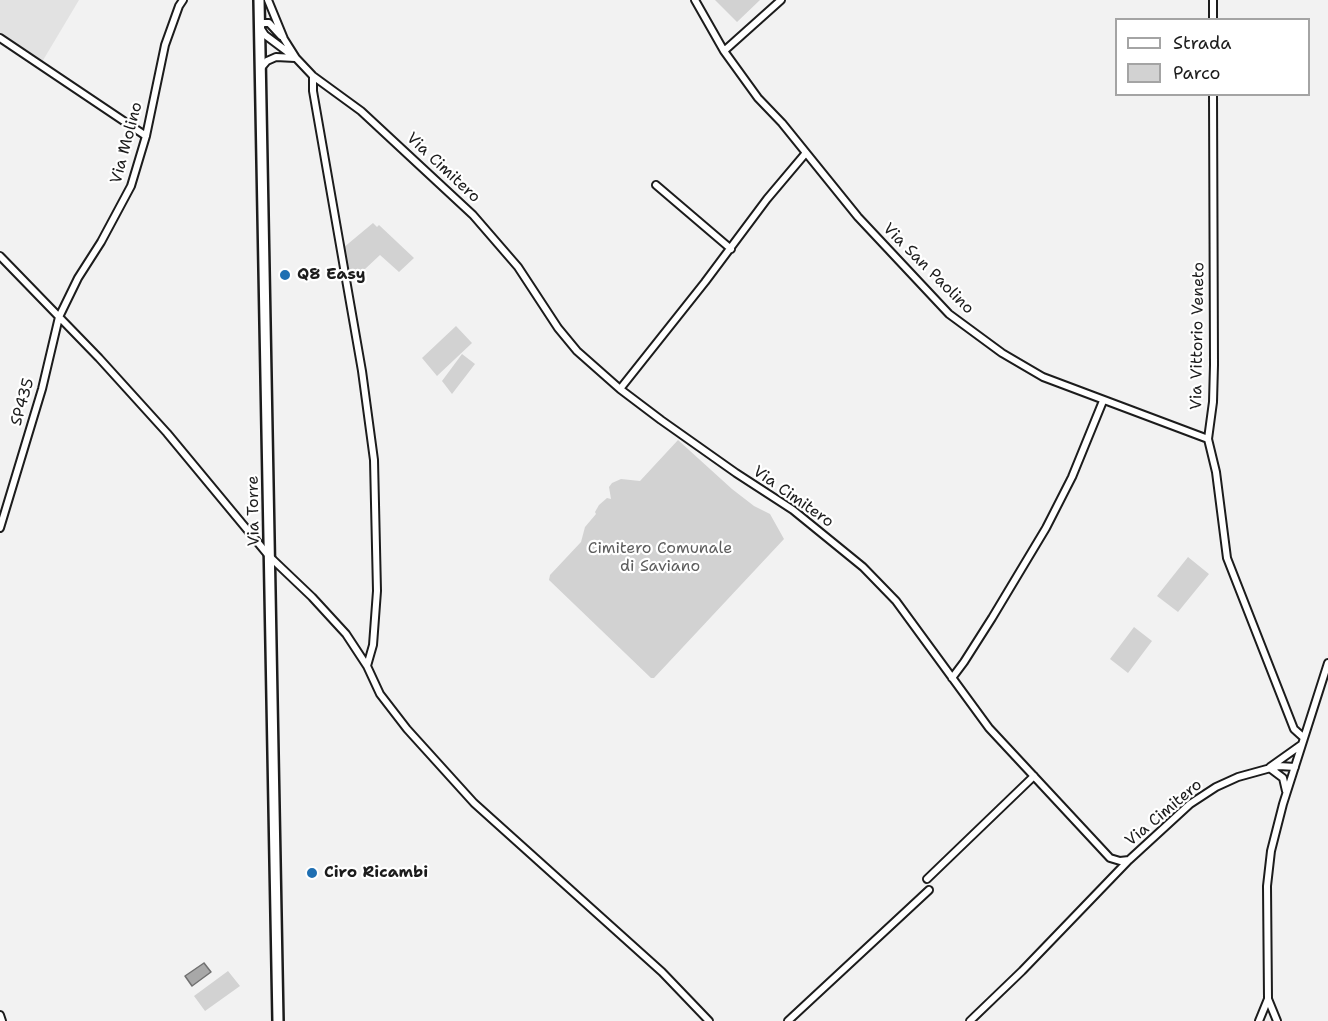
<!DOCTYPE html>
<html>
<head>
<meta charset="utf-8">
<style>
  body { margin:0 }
  #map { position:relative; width:1328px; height:1021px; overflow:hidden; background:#f2f2f2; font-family:"Shantell Sans",sans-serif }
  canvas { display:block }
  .legend { position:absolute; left:1115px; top:18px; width:195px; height:78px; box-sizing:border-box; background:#fff; border:2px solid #a4a4a4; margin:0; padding:8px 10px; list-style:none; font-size:18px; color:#1c1c1c }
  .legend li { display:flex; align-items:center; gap:12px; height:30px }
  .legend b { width:30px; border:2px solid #a4a4a4 }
</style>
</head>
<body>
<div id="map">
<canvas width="1328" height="1021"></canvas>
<ul class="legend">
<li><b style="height:8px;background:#fff"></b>Strada</li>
<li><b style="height:16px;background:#d2d2d2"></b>Parco</li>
</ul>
</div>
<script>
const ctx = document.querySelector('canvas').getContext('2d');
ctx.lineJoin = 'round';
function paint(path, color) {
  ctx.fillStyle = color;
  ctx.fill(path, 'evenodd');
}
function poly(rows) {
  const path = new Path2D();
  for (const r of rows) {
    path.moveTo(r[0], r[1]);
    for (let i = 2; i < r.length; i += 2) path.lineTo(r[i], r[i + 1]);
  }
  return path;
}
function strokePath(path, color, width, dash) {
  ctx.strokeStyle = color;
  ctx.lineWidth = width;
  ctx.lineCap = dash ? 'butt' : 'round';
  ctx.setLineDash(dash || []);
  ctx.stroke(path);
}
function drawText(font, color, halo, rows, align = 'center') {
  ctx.font = font + ' "Shantell Sans",sans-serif';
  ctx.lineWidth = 4.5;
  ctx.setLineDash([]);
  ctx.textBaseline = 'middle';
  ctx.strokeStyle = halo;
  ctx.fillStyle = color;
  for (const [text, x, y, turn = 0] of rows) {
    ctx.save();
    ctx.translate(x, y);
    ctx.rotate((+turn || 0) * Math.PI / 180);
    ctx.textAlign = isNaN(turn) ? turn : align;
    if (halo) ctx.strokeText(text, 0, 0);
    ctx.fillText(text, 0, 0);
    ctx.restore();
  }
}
const built = poly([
  [0,0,79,0,42,62,0,34]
]);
const green = poly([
  [715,0,760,0,737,22],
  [373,223,377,227,379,225,414,258,399,272,380,255,349,284,343,248],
  [456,326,472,343,437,376,422,358],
  [462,354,475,364,452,394,442,381],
  [678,440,732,489,754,506,770,514,784,539,654,678,651,678,549,580,550,575,581,542,585,527,596,514,595,512,599,505,607,498,611,499,609,487,612,483,621,479,640,481],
  [1188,557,1209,574,1178,612,1157,596],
  [1134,627,1152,641,1128,673,1110,659],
  [228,971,240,986,205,1011,194,996]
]);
const water = poly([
  [204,963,211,972,192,986,185,976,204,963]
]);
const street = poly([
  [268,0,284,39,296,58,313,76,361,111,473,215,518,267,558,328,577,351,620,389,661,420,736,473,793,510,863,567,896,601,989,728,1110,858,1120,861,1129,860,1190,804,1216,787,1238,777,1267,769,1279,766,1295,767],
  [695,0,724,51,758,98,782,123,858,217,949,314,1002,353,1043,377,1208,439],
  [1213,0,1213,20],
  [281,36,269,23,264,23,259,26,265,35,293,56],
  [0,38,146,136],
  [724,51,781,0],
  [260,69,267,61,276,57,295,58],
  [313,76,313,91,362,371,374,460,377,591,373,645,367,666],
  [1213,94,1214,365,1213,402,1208,439,1216,472,1227,558,1294,729,1304,738],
  [656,185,731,249],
  [0,256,99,358,167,433,269,556,312,597,346,634,367,666,380,694,407,729,474,803,662,972,709,1021],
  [620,389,705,282,767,199,805,154],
  [0,528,42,389,59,317,78,278,101,242,131,186,146,136,165,45,179,6,183,0],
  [952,678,964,662,992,618,1046,528,1072,477,1103,401],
  [1270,767,1301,745],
  [1271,769,1283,778,1286,791],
  [927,879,1034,776],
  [1268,999,1277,1021],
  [0,1015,2,1021],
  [788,1021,929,890],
  [970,1021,1022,971,1128,861],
  [1259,1021,1268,999,1267,886,1271,851,1283,804,1328,663]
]);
const secondary = poly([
  [259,0,278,1021]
]);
const markers = [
  [285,275,6,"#1f6fb2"],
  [312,873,6,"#1f6fb2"]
];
const streetNames = [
  ["Via Molino",127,143,-75],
  ["Via Cimitero",443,168,43],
  ["Via San Paolino",928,269,45],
  ["Via Vittorio Veneto",1198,336,-89],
  ["SP435",23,402,-74],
  ["Via Cimitero",793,497,35],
  ["Via Torre",254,511,-91],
  ["Via Cimitero",1164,813,-40]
];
const poiNames = [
  ["Q8 Easy",297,275],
  ["Ciro Ricambi",324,873]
];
const parkNames = [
  ["Cimitero Comunale",660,549],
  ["di Saviano",660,567]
];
paint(built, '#e2e2e2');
paint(green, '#d2d2d2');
paint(water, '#a8a8a8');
strokePath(water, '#707070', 1.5);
strokePath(street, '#1c1c1c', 10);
strokePath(secondary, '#1c1c1c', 14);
strokePath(street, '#fff', 6);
strokePath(secondary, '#fff', 9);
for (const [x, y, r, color] of markers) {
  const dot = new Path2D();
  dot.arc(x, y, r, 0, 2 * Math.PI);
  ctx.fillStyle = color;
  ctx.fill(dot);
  strokePath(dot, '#fff', 2);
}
drawText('16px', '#1c1c1c', '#fff', streetNames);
drawText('bold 16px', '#1c1c1c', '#fff', poiNames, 'left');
drawText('16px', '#5c5c5c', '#fff', parkNames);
</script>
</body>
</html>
